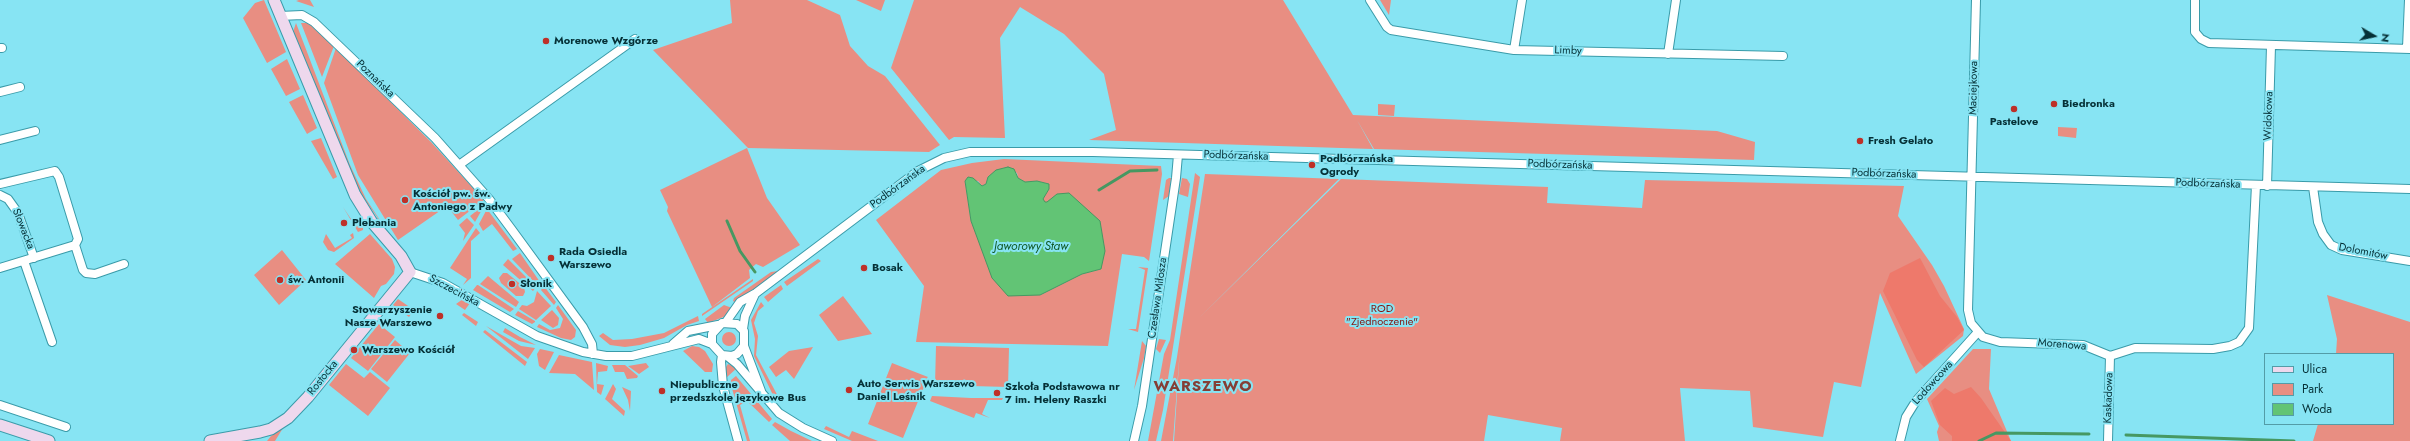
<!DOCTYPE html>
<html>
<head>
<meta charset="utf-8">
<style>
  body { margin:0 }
  #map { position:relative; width:2410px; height:441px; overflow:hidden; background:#87e4f3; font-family:Jost,sans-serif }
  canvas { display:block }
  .legend { position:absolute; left:2264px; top:353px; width:130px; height:72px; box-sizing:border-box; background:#87e4f3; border:1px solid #539ca7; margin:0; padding:5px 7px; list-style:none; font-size:12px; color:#053036 }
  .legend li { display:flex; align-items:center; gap:8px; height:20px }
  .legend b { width:20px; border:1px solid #539ca7 }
  .north { position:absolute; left:2354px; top:16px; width:40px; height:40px; -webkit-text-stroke:3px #87e4f3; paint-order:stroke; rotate:99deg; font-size:11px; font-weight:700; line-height:16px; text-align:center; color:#053036 }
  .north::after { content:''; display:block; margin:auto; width:14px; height:18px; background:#053036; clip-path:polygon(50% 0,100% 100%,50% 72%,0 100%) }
</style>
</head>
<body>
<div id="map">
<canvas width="2410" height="441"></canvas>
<ul class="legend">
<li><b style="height:5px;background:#eed8ed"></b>Ulica</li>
<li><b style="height:11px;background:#e88e82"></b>Park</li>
<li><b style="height:11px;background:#62c475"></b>Woda</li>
</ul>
<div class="north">N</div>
</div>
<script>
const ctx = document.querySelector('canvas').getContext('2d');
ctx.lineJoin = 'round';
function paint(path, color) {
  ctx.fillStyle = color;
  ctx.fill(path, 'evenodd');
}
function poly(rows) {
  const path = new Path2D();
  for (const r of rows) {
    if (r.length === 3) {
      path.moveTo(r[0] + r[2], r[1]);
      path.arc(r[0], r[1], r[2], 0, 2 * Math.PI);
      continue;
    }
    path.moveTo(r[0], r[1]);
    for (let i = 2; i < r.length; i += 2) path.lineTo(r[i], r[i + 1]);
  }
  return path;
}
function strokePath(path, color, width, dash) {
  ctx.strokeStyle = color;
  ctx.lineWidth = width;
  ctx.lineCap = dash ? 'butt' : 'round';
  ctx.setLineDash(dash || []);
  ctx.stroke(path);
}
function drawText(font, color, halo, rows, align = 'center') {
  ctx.font = font + ' Jost,sans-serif';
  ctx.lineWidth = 4;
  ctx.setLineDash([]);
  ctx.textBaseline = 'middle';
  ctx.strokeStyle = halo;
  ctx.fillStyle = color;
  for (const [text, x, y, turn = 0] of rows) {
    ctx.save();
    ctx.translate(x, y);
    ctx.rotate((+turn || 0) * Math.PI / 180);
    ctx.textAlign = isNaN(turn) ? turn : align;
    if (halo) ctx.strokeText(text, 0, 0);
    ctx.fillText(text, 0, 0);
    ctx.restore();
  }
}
const green = poly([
  [264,0,286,52,267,63,243,18,255,3],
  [299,0,310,0,314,7,296,1],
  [730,0,807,0,840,15,850,46,868,66,885,76,940,145,929,152,748,148,653,50,732,23],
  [856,0,885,0,881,11],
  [914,0,1283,0,1353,115,1717,131,1755,142,1754,160,1374,149,1357,120,1373,149,1089,140,1116,130,1104,74,1064,34,1020,7,1000,38,1005,138,954,137,949,140,891,68],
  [1380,0,1391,0,1389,15],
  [296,23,350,165,366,199,389,234,359,191,293,32],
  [301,23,309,23,334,46,322,77],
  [336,48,431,142,484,200,458,220,447,206,398,240,358,175,324,83],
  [287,59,300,89,286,96,271,69],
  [303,95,317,128,307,134,289,102],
  [1378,104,1395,105,1394,116,1378,115],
  [2058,127,2077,128,2076,138,2058,136],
  [321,138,337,177,333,179,311,141],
  [747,148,767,198,800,245,763,267,756,264,749,270,750,278,712,307,667,211,668,207,660,190],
  [1004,159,1161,166,1162,174,1149,261,1144,257,1122,254,1108,346,916,342,924,286,876,220,941,170,972,163],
  [1003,168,1017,173,1018,178,1025,182,1037,181,1049,184,1049,189,1042,199,1101,269,1082,274,1040,295,982,246,971,221,965,181,978,181,982,186,986,184,988,177],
  [1195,173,1200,177,1163,410,1156,441,1148,441,1164,354,1170,340],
  [1205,174,1339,179,1198,319,1341,179,1548,187,1547,203,1642,208,1645,180,1904,186,1898,216,1932,265,1944,286,1964,329,1963,336,1916,374,1880,293,1861,387,1834,382,1823,437,1753,427,1750,391,1680,388,1685,441,1560,441,1562,428,1488,415,1484,441,1174,441,1180,348,1173,441,1161,441,1177,357],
  [1169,178,1171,178,1169,196,1163,200,1166,180],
  [1182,178,1187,179,1190,184,1188,197,1179,194],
  [484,205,484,206,475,222,470,216],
  [343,207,355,225,363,228,363,230,358,232],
  [487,209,517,249,513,251,492,224,483,231,479,224],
  [467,218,474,225,463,241,465,233,459,225],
  [476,228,480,233,471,241,471,278,463,285,467,279,450,268],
  [353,233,354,238,334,252,328,250,323,242,326,234,335,248,352,238,350,235],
  [370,234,392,259,395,267,394,274,386,284,381,286,374,298,335,264],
  [282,250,306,280,279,305,254,275],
  [520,253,540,282,538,286,512,259],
  [508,259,536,287,533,291,503,265],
  [818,259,821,261,787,286,784,282],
  [1138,267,1148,268,1138,332,1128,329,1136,329,1145,270],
  [778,271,736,303,733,301,734,298,771,272],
  [503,273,507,273,524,287,525,292,523,296,516,296,501,283,499,278],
  [488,276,519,302,516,307,480,284],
  [753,279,753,281,702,316,702,314],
  [477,285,478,285,514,309,510,312,473,290],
  [781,285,783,289,768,302,764,297],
  [544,286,556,302,554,305,541,290],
  [537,291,551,306,536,320,519,309,522,305,527,306,534,302],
  [2327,295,2410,322,2410,441,2313,441,2318,424,2393,424,2393,354,2336,354,2337,339],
  [843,296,872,334,838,341,819,315],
  [398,299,414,310,409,317,393,305],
  [463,299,470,303,465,310,456,304],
  [761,302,764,306,758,311,754,323,758,336,756,355,781,402,772,393,754,356,755,339,751,320],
  [558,305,576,330,575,337,571,340,561,338,537,327,539,324,550,330,560,328,563,319,556,308],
  [724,305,732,308,726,316,708,323,705,319],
  [552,310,559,318,558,325,553,328,541,320],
  [518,311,535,321,535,322,532,324,515,315],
  [464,313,478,322,476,326,462,315],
  [698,316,699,321,687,325,664,338,640,345,625,347,610,345,599,336,603,333,613,340,632,339,664,333],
  [379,324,395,337,368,371,351,358],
  [486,326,521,346,535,348,528,359],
  [505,328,520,337,536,345,519,341,503,332],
  [485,330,527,362,525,366,483,332],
  [729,339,7],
  [1159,339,1166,340,1160,353,1156,349],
  [395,340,410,353,387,382,371,369],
  [1142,341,1146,346,1144,358,1134,390],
  [692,346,699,347,705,351,713,364,712,372,705,372,683,351],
  [936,346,1009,348,1008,387,935,385],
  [813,347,794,379,786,370,776,377,769,367,789,351],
  [540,349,554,352,545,370,539,366,537,354],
  [1973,349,1991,349,1989,389,2011,441,1939,441,1937,432,1939,426,1927,399],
  [559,355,592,362,594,390,575,374,549,373],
  [596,363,608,366,607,371,598,372,597,384,604,385,601,395,597,392],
  [646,363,649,367,639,374,628,366],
  [892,363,928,377,903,438,868,424],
  [346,364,364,378,370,372,390,388,368,416,329,385],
  [728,364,737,368,726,378,726,367],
  [612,365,625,365,638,376,637,378,627,379,624,372,615,372],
  [736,376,772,419,769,422,747,401,740,405,750,441,747,441,731,385,731,380],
  [613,384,616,389,612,399,625,411,624,416,605,399],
  [622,387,631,391,630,411,628,400],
  [932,396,971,398,1003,398,1002,400,988,400,982,414,990,418,976,413,974,418,930,401],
  [775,422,791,431,812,441,790,441,772,425],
  [826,426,849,437,852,431,878,441,852,441,824,429],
  [283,428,275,441,267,441,271,436]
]);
const forest = poly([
  [1920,258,1940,296,1957,317,1964,330,1924,367,1917,360,1883,291,1890,273],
  [1971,387,1981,398,2011,441,1952,441,1952,436,1940,425,1931,401,1945,388,1954,394]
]);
const water = poly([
  [1008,167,1014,169,1018,178,1025,182,1037,181,1049,184,1049,189,1043,199,1045,202,1047,202,1057,194,1069,193,1100,221,1105,251,1101,269,1082,274,1040,295,1008,296,992,278,971,221,965,181,968,177,973,178,982,186,986,184,988,177,996,170,1008,167]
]);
const stream = poly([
  [1099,190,1130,171,1157,170],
  [727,221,740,251,755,272],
  [2126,435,2294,441],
  [1979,441,1996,433,2089,434]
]);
const street = poly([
  [1370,0,1387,27,1391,30,1514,50,1783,56],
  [1976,0,1968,310,1971,323,1983,337,2000,342,2083,345,2110,356,2135,348,2213,349,2230,346,2239,342,2249,328,2256,185],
  [2195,0,2195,32,2201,39,2209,43,2410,49],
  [280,16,302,15,314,22,435,138,489,199,512,230,583,327,592,344,593,354],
  [0,48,2,48],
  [2407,48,2409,0],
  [1514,50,1522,0],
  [1668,54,1676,0],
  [0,92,20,87],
  [0,140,35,131],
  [459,165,635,39],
  [0,184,55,171,59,177,78,239,75,245,83,270,86,273,95,274,124,264],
  [2267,186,2271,46],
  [2313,187,2318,222,2323,234,2331,245,2342,250,2410,261],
  [0,195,8,199,18,213,34,258],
  [24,261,52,342],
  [0,268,75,245],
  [410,272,443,283,537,336,583,352,606,356,632,356,699,339,712,344,722,355,732,356,737,354,744,346,744,331,737,324,722,323,712,334,712,344],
  [726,322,740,302,756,293,918,171,944,158,970,152,1093,152,2410,189],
  [743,329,745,316,755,294],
  [673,344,688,331,718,325],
  [744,346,761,391],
  [722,355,721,362,723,386,738,441],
  [727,356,737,364,779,413,803,428,832,441],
  [0,405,66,427],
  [1134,441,1142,406,1176,178,1178,155],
  [1900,441,1906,417,1916,401,1978,332],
  [2108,441,2110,356]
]);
const secondary = poly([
  [0,425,49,441],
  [210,441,260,432,271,429,288,418,308,397,410,272,401,256,371,221,355,195,274,0]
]);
const markers = [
  [546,41,4,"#be3028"],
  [2054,104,4,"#be3028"],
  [2014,109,4,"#be3028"],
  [1860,141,4,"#be3028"],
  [1312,165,4,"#be3028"],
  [405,200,4,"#be3028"],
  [344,223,4,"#be3028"],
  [551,258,4,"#be3028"],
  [864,268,4,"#be3028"],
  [280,280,4,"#be3028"],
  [512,284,4,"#be3028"],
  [440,316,4,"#be3028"],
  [354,350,4,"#be3028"],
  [849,390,4,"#be3028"],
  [662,391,4,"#be3028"],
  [997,393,4,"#be3028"]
];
const poiNames = [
  ["Morenowe Wzgórze",554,41],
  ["Biedronka",2062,104],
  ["Pastelove",2014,122,"center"],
  ["Fresh Gelato",1868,141],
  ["Podbórzańska",1320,159],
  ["Ogrody",1320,172],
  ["Kościół pw. św.",413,194],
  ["Antoniego z Padwy",413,207],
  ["Plebania",352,223],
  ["Rada Osiedla",559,252],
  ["Warszewo",559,265],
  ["Bosak",872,268],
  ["św. Antonii",288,280],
  ["Słonik",520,284],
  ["Stowarzyszenie",432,310,"right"],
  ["Nasze Warszewo",432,323,"right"],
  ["Warszewo Kościół",362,350],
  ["Auto Serwis Warszewo",857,384],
  ["Daniel Leśnik",857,397],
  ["Niepubliczne",670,385],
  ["przedszkole językowe Bus",670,398],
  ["Szkoła Podstawowa nr",1005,387],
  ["7 im. Heleny Raszki",1005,400]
];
const streetNames = [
  ["Limby",1568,51,2],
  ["Poznańska",375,79,44],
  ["Maciejkowa",1974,88,-89],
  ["Widokowa",2269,116,-88],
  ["Podbórzańska",1236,156,2],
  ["Podbórzańska",1560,165,2],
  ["Podbórzańska",1884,174,2],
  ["Podbórzańska",2208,184,2],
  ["Podbórzańska",898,187,-36],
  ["Słowacka",23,229,68],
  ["Dolomitów",2363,252,11],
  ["Szczecińska",454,291,28],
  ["Czesława Miłosza",1158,298,-82],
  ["Morenowa",2062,345,5],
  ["Rostocka",323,378,-51],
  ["Lodowcowa",1933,383,-48],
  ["Kaskadowa",2109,398,-88]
];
const parkNames = [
  ["ROD",1382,309],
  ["\"Zjednoczenie\"",1382,322]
];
const waterNames = [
  ["Jaworowy Staw",1031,247]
];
const districtNames = [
  ["WARSZEWO",1203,387]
];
paint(green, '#e88e82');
paint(forest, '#ee796b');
paint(water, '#62c475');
strokePath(water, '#469862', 1);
strokePath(stream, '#469862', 3);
strokePath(street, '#3a9ba9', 10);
strokePath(secondary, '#3a9ba9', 13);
strokePath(street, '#fff', 8);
strokePath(secondary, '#eed8ed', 11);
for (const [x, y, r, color] of markers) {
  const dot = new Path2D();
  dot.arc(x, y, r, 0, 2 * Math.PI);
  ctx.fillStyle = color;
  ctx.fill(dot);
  strokePath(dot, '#87e4f3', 1.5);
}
drawText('bold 11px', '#053036', '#87e4f3', poiNames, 'left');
drawText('11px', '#053036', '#87e4f3', streetNames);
drawText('11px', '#811713', '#87e4f3', parkNames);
drawText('italic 12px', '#0f5724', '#87e4f3', waterNames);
ctx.letterSpacing = '1px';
drawText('bold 15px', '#853e35', '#87e4f3', districtNames);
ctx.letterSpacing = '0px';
</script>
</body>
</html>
